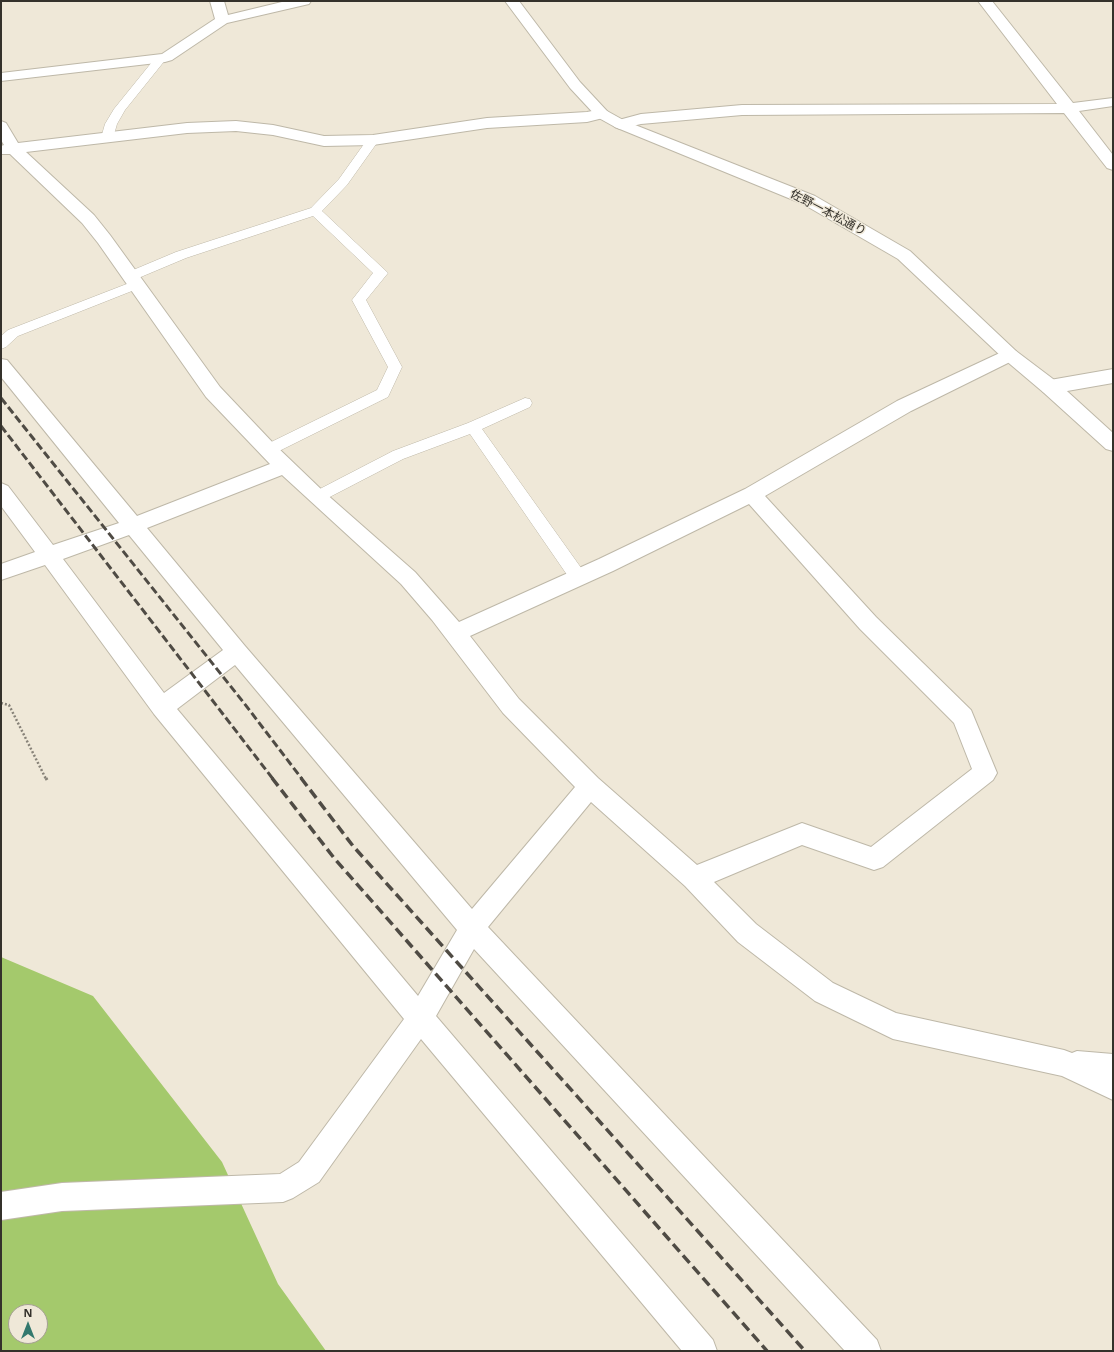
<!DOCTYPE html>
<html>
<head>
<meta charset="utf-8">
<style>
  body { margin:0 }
  #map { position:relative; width:1114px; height:1352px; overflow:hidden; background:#efe8d8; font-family:"Open Sans",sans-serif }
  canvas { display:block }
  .frame { position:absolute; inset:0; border:2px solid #34312b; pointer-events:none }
  .north { position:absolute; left:8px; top:1304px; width:40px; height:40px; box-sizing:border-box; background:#efe8d8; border:1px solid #a49f93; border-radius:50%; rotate:0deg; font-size:11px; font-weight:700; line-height:16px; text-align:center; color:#34312b }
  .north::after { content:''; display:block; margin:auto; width:14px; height:18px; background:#33796e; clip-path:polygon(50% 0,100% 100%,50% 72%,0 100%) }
</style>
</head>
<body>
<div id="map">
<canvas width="1114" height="1352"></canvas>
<div class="frame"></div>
<div class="north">N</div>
</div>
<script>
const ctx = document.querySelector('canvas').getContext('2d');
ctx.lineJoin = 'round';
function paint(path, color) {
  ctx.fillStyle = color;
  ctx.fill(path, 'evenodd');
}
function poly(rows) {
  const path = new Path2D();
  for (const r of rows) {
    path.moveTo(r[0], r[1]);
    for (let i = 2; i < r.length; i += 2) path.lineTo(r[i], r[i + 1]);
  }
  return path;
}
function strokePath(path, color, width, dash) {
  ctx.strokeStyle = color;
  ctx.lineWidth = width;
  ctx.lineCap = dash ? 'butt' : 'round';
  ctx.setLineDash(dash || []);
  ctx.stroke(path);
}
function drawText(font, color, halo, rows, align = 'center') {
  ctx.font = font + ' "Open Sans","Noto Sans JP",sans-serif';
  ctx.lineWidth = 3;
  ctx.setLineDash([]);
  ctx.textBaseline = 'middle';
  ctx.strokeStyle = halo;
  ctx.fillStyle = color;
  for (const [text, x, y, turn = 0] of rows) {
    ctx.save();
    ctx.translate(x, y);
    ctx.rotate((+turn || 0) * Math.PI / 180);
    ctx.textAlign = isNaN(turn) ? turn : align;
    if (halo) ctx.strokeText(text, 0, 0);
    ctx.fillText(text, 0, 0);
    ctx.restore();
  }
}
const green = poly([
  [1,957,93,996,222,1162,278,1284,326,1351,1,1351],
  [16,1312,40,1312,40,1336,16,1336]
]);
const pathFar1 = poly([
  [1,703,9,705,46,779]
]);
const path = poly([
  [46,778,47,780]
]);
const service = poly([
  [160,56,166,59,125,110,117,124,113,138,111,141,107,142,103,141,101,138,105,124,114,109,156,57,160,56],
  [373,136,377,137,379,140,347,185,322,211,388,273,366,300,402,367,388,397,273,454,268,456,263,454,261,450,263,446,377,390,388,367,352,300,373,273,313,216,186,258,136,279,131,280,126,279,124,276,126,273,176,252,311,208,339,179,369,137,373,136],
  [137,280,142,281,144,284,142,287,18,336,6,347,1,349,1,336,8,330,137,280],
  [525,398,530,399,532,403,530,407,482,429,584,572,586,577,584,582,578,584,572,582,470,434,403,459,322,501,317,503,312,501,309,497,312,493,393,451,468,423,525,398]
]);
const minor = poly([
  [210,1,224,1,228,15,286,1,311,1,309,4,227,23,172,60,165,62,1,81,1,73,162,54,215,19,210,1],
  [978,1,992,1,1073,103,1113,98,1113,106,1079,111,1113,155,1113,170,1107,168,1064,113,742,115,641,124,620,129,615,127,612,124,615,121,641,114,742,105,1057,104,978,1],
  [602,109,607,111,610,114,607,117,587,122,487,128,373,145,324,146,273,135,236,131,187,133,26,152,94,215,110,235,220,387,275,445,324,492,415,572,459,622,599,559,745,489,897,401,1004,351,1010,349,1016,351,1019,355,1016,359,911,411,765,496,876,617,971,710,997,773,993,780,883,867,874,870,802,845,714,882,756,924,833,983,896,1013,1064,1050,1072,1053,1077,1051,1113,1054,1113,1100,1062,1076,893,1039,815,1001,738,942,685,886,591,802,488,927,877,1340,881,1351,845,1351,474,949,436,1016,713,1340,717,1351,682,1351,421,1039,319,1182,293,1198,283,1202,62,1211,1,1220,1,1192,62,1183,280,1174,299,1162,404,1019,154,714,45,565,1,580,1,564,35,552,1,506,1,483,8,486,53,545,119,523,1,377,1,359,7,360,137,516,270,464,206,397,98,243,82,223,10,154,1,154,1,146,4,145,1,140,1,121,6,123,18,143,187,123,236,121,273,125,324,136,373,135,487,118,587,112,602,109],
  [282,475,401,584,432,620,503,713,575,787,472,909,245,646,147,528,282,475],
  [749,504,860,629,954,723,972,769,871,847,802,823,697,865,598,778,519,699,470,636,613,571,749,504],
  [129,535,223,650,164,693,63,559,129,535],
  [235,665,457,930,418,996,177,709,235,665],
  [1113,369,1113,383,1050,394,1043,392,1041,387,1043,382,1050,380,1113,369]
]);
const tertiary = poly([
  [505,1,519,1,580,82,607,111,625,121,815,196,910,251,1016,351,1057,382,1113,433,1113,451,1106,449,1043,392,1004,359,898,259,803,204,615,127,597,117,570,88,505,1]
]);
const railFar1 = poly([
  [1,398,244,703,302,779],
  [1,426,273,779]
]);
const rail = poly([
  [272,778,334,858,767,1351],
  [301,778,353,846,805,1351]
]);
const farStreetnames = [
  ["佐野一本松通り",828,213,28]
];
paint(green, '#a4c96c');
strokePath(service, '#beb8a8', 1);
strokePath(minor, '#beb8a8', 2);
strokePath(tertiary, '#beb8a8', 2);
strokePath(pathFar1, '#888379', 2.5, [2, 2]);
strokePath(path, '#888379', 3, [2.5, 2.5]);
paint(service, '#fff');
paint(minor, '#fff');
paint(tertiary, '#fff');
strokePath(railFar1, '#4f4b44', 3, [8, 3.5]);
strokePath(rail, '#4f4b44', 3.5, [10, 5]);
drawText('12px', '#34312b', '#efe8d8', farStreetnames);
</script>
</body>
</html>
